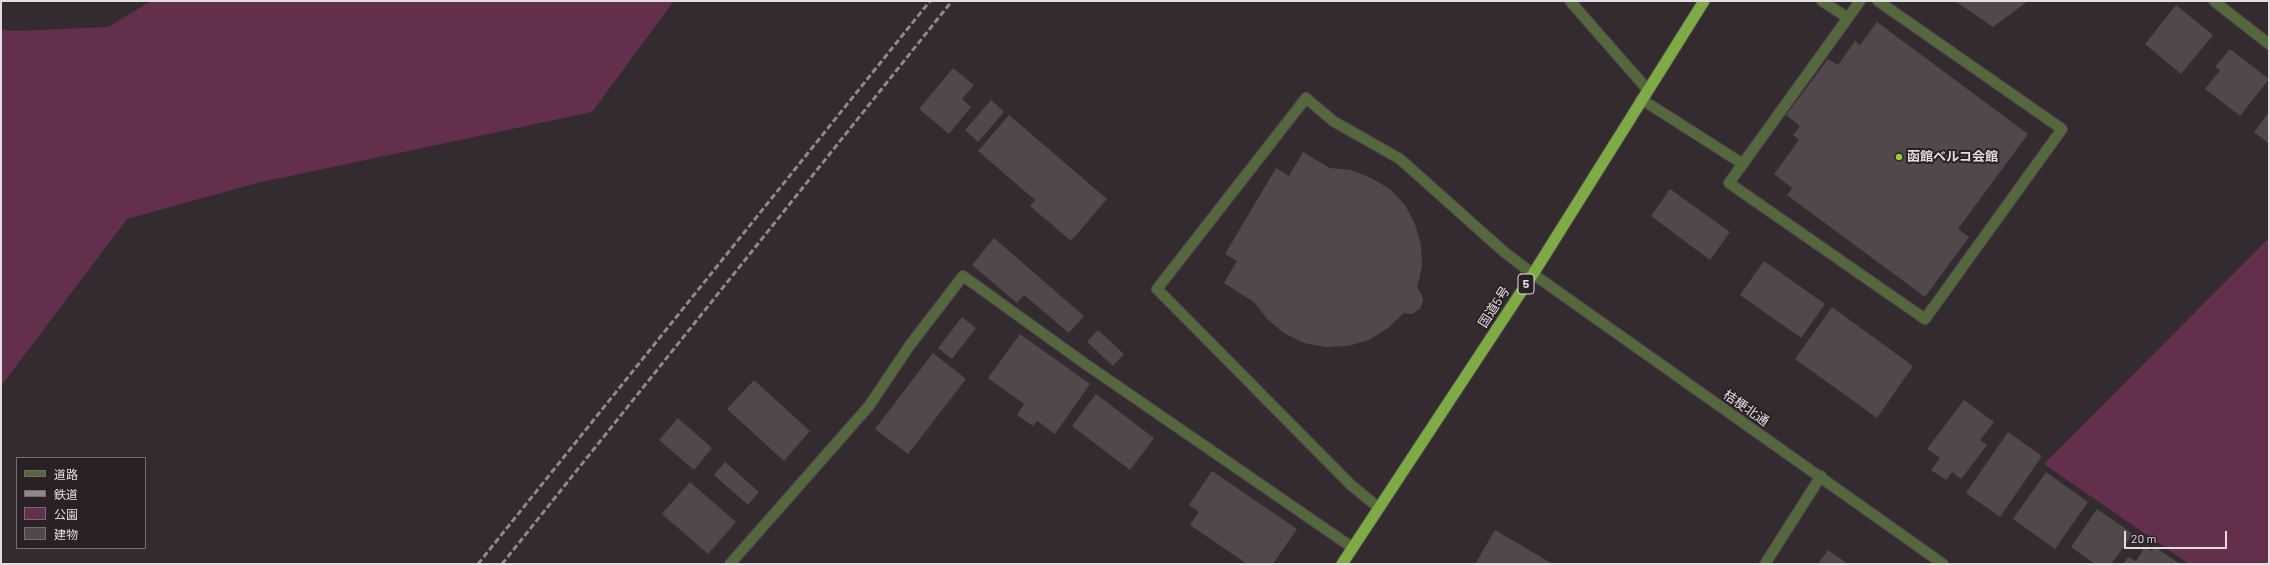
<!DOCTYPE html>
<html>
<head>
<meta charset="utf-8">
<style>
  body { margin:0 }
  #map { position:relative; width:2270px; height:565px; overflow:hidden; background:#332b2f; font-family:Barlow,"Noto Sans JP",sans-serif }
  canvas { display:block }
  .frame { position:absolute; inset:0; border:2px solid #e3dde0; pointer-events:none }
  .legend { position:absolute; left:16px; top:457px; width:130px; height:92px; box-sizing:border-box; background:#292125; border:1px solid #736c70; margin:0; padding:5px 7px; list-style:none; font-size:12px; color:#e3dde0 }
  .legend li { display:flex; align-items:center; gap:8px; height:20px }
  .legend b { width:20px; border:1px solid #736c70 }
  .scale { position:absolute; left:2124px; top:531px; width:103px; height:18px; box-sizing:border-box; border:2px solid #e3dde0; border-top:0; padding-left:5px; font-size:12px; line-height:14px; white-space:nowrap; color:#e3dde0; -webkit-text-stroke:3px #292125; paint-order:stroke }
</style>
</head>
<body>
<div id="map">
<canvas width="2270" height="565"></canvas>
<div class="frame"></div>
<ul class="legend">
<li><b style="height:5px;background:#54673d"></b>道路</li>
<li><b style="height:5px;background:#90898c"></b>鉄道</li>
<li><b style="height:11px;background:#642f4c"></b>公園</li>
<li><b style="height:11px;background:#51484c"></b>建物</li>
</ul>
<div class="scale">20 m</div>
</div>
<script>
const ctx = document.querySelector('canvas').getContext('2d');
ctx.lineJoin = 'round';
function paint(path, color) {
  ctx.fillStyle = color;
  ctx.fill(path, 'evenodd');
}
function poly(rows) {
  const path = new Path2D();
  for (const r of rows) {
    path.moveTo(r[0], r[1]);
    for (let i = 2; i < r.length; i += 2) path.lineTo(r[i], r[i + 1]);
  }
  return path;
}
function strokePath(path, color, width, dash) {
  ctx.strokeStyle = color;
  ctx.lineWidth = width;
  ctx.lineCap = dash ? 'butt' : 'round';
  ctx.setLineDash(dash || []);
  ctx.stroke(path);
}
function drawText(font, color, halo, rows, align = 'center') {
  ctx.font = font + ' Barlow,"Noto Sans JP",sans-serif';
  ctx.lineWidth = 4;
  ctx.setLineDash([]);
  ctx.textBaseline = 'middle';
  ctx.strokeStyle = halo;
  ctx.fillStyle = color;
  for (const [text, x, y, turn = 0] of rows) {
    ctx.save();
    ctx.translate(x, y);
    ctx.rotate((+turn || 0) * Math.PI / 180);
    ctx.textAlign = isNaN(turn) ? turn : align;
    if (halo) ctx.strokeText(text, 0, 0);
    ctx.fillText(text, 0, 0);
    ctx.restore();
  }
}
const green = poly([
  [151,1,674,1,592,112,257,183,127,219,1,386,1,29,13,31,108,27],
  [2269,238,2269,564,2189,564,2044,464]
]);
const building = poly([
  [1955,1,2028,1,1993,27],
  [2176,5,2213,35,2181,74,2145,44],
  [1877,22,2028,134,1958,229,1969,237,1925,297,1787,195,1792,188,1774,174,1799,140,1793,135,1800,126,1786,115,1828,59,1838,65,1855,41,1860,45],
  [2230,49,2269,79,2240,116,2205,89,2220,70,2215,67],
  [953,68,974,85,962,99,971,107,949,134,919,109],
  [991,100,1004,112,978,142,965,130],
  [2269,112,2269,144,2254,132],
  [1009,115,1107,199,1071,241,1030,206,1035,200,978,151],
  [1303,152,1330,168,1351,170,1371,178,1390,189,1405,205,1415,224,1421,245,1422,267,1417,288,1421,293,1423,301,1420,309,1412,314,1404,313,1388,328,1369,340,1348,346,1326,347,1304,343,1284,333,1267,319,1254,302,1224,283,1237,261,1225,254,1276,168,1289,176],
  [1670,189,1730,232,1710,260,1651,216],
  [994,238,1084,316,1069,333,1024,295,1017,303,972,265],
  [1764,261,1825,304,1801,338,1740,295],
  [1832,307,1913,366,1877,418,1795,359],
  [962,317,976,328,952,359,938,348],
  [1098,330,1124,354,1113,366,1087,342],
  [1020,334,1090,384,1055,434,1037,421,1033,426,1017,415,1024,404,988,378],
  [933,353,966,379,908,454,875,429],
  [754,380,810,431,784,461,727,409],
  [1096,394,1154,438,1130,470,1072,426],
  [1964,400,1994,422,1980,440,1987,445,1961,479,1952,472,1946,480,1931,470,1940,458,1927,449],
  [678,418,712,448,694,470,659,440],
  [2008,432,2042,456,2000,517,1966,493],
  [725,462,759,492,748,505,714,475],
  [1212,471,1297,529,1273,564,1247,564,1190,525,1199,512,1189,505],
  [2046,472,2088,502,2055,549,2013,519],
  [690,482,736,522,708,554,662,514],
  [2097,509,2133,534,2111,564,2095,564,2071,547],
  [1495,530,1553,564,1475,564],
  [2145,547,2151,551,2155,547,2180,564,2123,564,2128,557,2136,561],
  [1828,550,1848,564,1818,564]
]);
const service = poly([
  [1822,1,1848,18],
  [1860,1,1729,183,1925,319,2062,129,1878,1],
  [1641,99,1743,164],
  [1379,508,1351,485,1157,289,1306,98,1333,121,1400,159,1503,251,1533,274]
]);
const minor = poly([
  [1570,1,1647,89],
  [2214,1,2269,44],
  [730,564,869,406,910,345,963,276,1084,363,1353,548],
  [1765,564,1821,476]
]);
const tertiary = poly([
  [1533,274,1943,564]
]);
const trunk = poly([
  [1342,564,1533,274,1704,1]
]);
const rail = poly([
  [478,564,930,1],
  [502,564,952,1]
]);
const markers = [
  [1899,157,4,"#93cd3d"]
];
const shields = [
  [1526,284,16]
];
const shieldNames = [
  ["5",1526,284]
];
const poiNames = [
  ["函館ベルコ会館",1907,157]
];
const streetNames = [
  ["国道5号",1494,307,-57],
  ["桔梗北通",1746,408,35]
];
paint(green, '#642f4c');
paint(building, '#51484c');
strokePath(service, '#4f474b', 12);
strokePath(minor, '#4f474b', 12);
strokePath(tertiary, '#4f474b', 12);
strokePath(trunk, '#4f474b', 13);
strokePath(service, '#54673d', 10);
strokePath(minor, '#54673d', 10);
strokePath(tertiary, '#54673d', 10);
strokePath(trunk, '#7fab44', 11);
strokePath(rail, '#90898c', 3, [6, 3]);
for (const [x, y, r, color] of markers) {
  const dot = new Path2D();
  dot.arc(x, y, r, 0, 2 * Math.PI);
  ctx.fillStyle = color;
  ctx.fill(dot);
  strokePath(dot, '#292125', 1.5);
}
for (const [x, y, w] of shields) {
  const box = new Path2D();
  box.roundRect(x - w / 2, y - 10, w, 20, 3);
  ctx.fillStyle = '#292125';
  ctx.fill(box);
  strokePath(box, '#e3dde0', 1);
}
drawText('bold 12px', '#e3dde0', null, shieldNames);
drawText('bold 13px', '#e3dde0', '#292125', poiNames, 'left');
drawText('13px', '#e3dde0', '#292125', streetNames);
</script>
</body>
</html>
